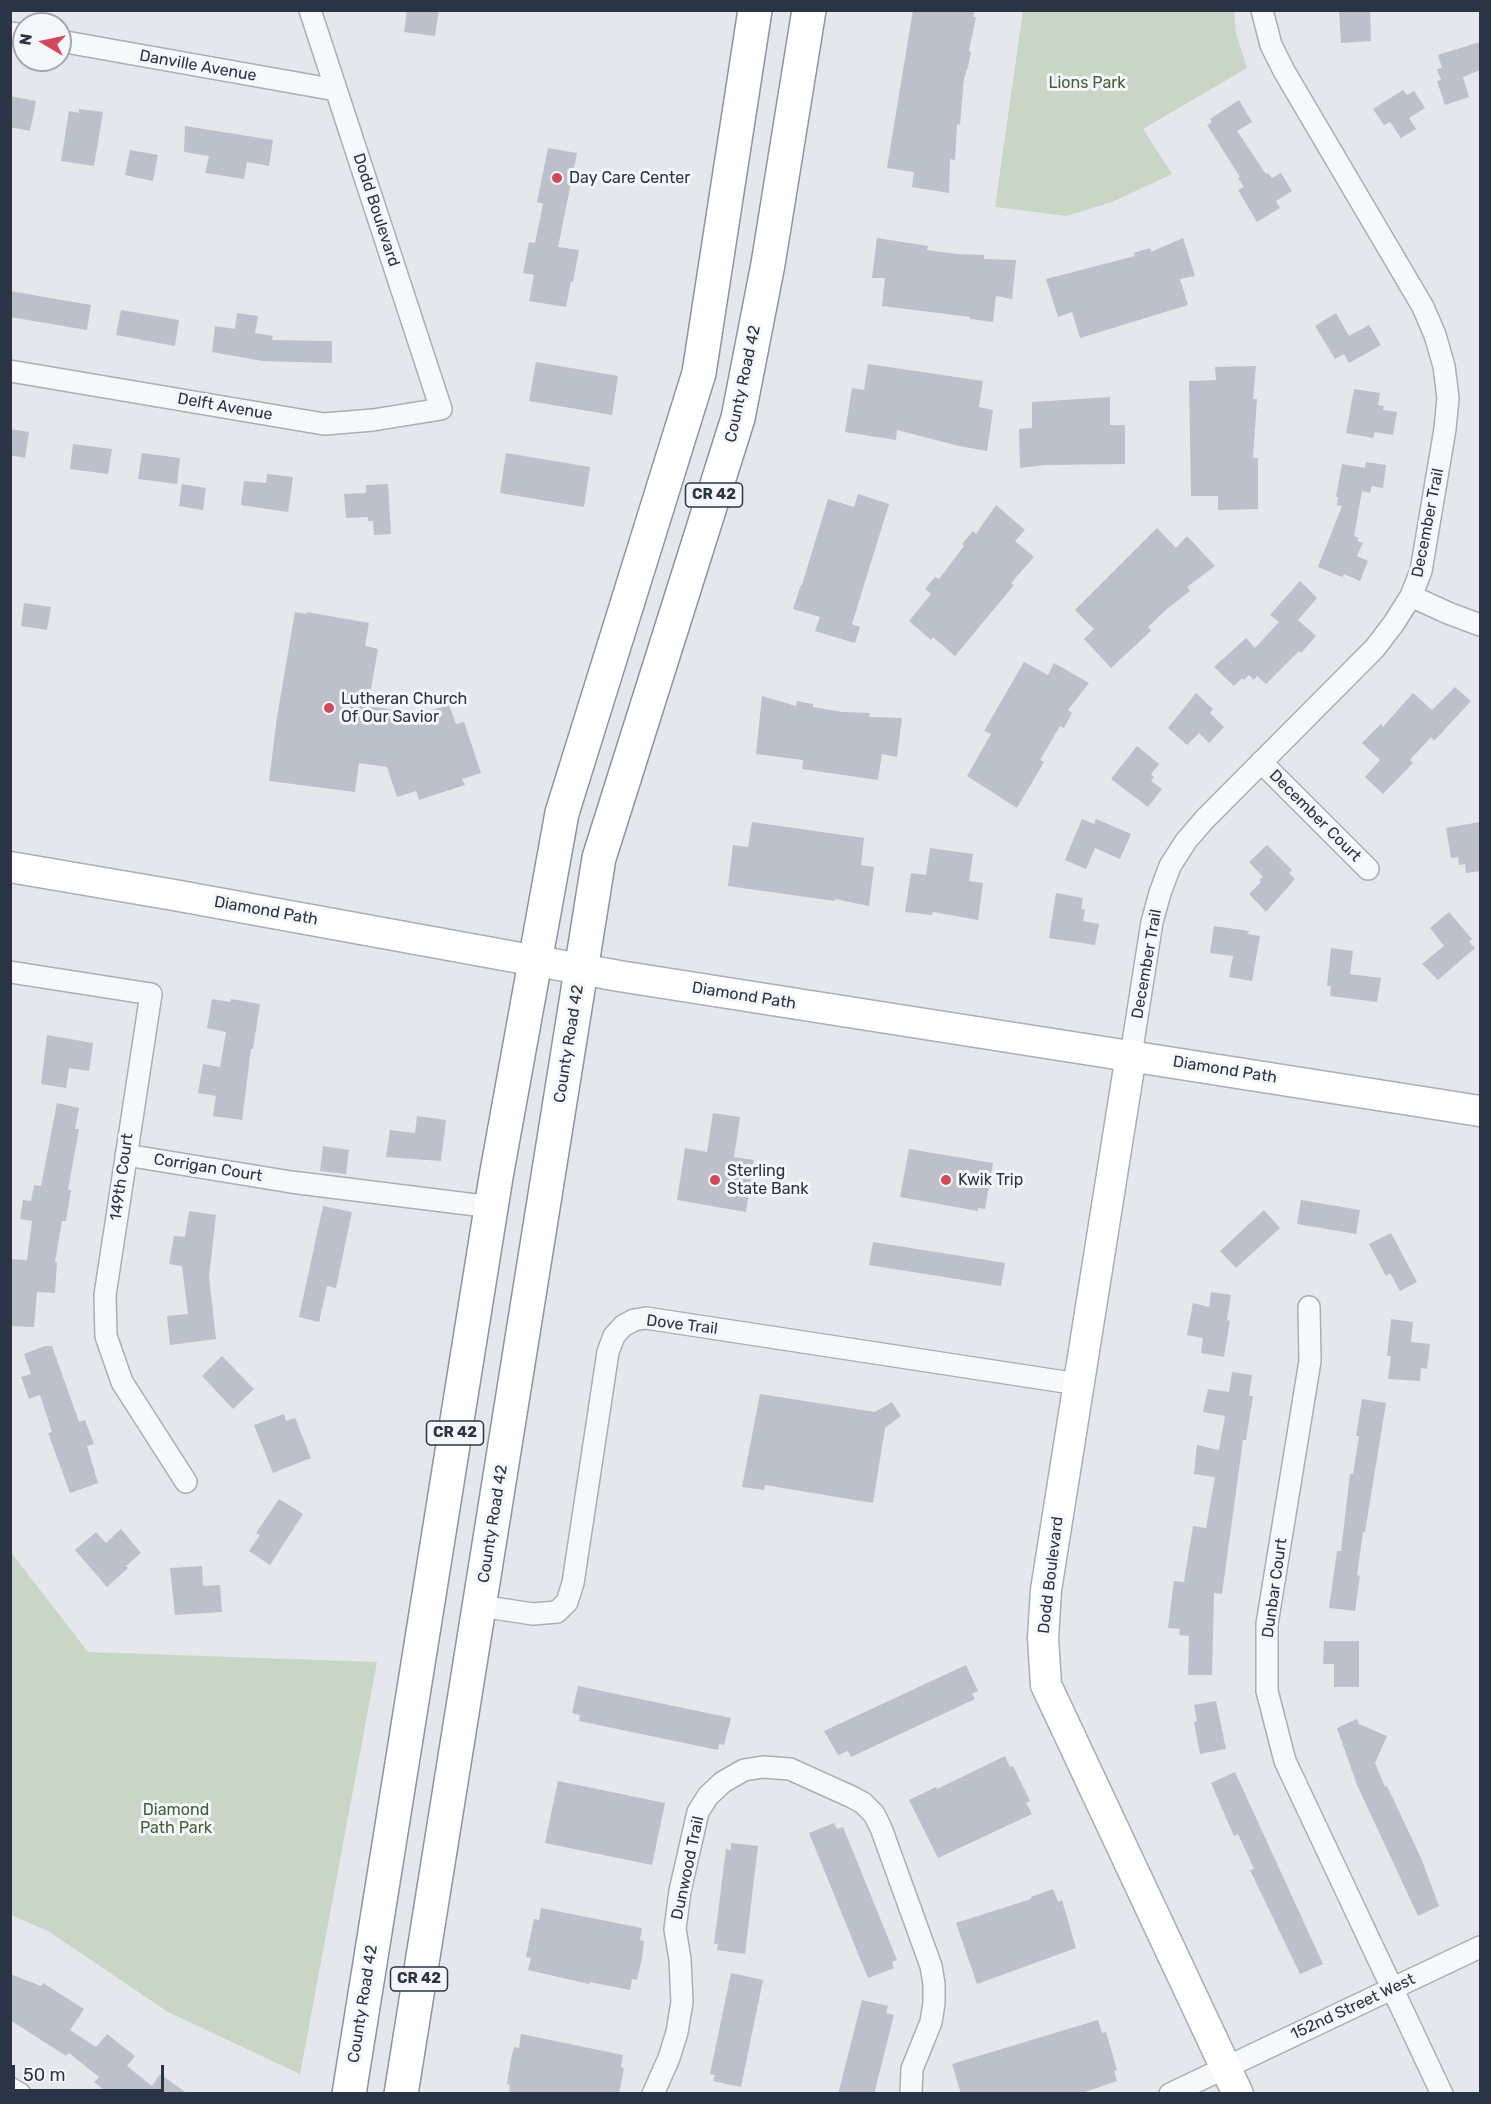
<!DOCTYPE html>
<html>
<head>
<meta charset="utf-8">
<style>
  body { margin:0 }
  #map { position:relative; width:1491px; height:2104px; overflow:hidden; background:#e4e7ec; font-family:Rubik,sans-serif }
  canvas { display:block }
  .frame { position:absolute; inset:0; border:12px solid #2b3445; pointer-events:none }
  .north { position:absolute; left:12px; top:12px; width:60px; height:60px; box-sizing:border-box; background:#f4f6f9; border:2px solid #a4a8b1; border-radius:50%; rotate:279deg; font-size:16px; font-weight:700; line-height:24px; text-align:center; color:#2b3445 }
  .north::after { content:''; display:block; margin:auto; width:21px; height:27px; background:#d1495b; clip-path:polygon(50% 0,100% 100%,50% 72%,0 100%) }
  .scale { position:absolute; left:12px; top:2065px; width:152px; height:27px; box-sizing:border-box; border:3px solid #2b3445; border-top:0; padding-left:8px; font-size:18px; line-height:21px; white-space:nowrap; color:#2b3445; -webkit-text-stroke:4px #f4f6f9; paint-order:stroke }
</style>
</head>
<body>
<div id="map">
<canvas width="1491" height="2104"></canvas>
<div class="frame"></div>
<div class="north">N</div>
<div class="scale">50 m</div>
</div>
<script>
const ctx = document.querySelector('canvas').getContext('2d');
ctx.lineJoin = 'round';
function paint(path, color) {
  ctx.fillStyle = color;
  ctx.fill(path, 'evenodd');
}
function poly(rows) {
  const path = new Path2D();
  for (const r of rows) {
    path.moveTo(r[0], r[1]);
    for (let i = 2; i < r.length; i += 2) path.lineTo(r[i], r[i + 1]);
  }
  return path;
}
function strokePath(path, color, width, dash) {
  ctx.strokeStyle = color;
  ctx.lineWidth = width;
  ctx.lineCap = dash ? 'butt' : 'round';
  ctx.setLineDash(dash || []);
  ctx.stroke(path);
}
function drawText(font, color, halo, rows, align = 'center') {
  ctx.font = font + ' Rubik,sans-serif';
  ctx.lineWidth = 6;
  ctx.setLineDash([]);
  ctx.textBaseline = 'middle';
  ctx.strokeStyle = halo;
  ctx.fillStyle = color;
  for (const [text, x, y, turn = 0] of rows) {
    ctx.save();
    ctx.translate(x, y);
    ctx.rotate((+turn || 0) * Math.PI / 180);
    ctx.textAlign = isNaN(turn) ? turn : align;
    if (halo) ctx.strokeText(text, 0, 0);
    ctx.fillText(text, 0, 0);
    ctx.restore();
  }
}
const green = poly([
  [1023,11,1234,11,1236,33,1247,68,1143,129,1172,174,1112,202,1066,216,995,207],
  [10,1551,88,1652,377,1662,300,2074,168,2012,48,1931,11,1915]
]);
const building = poly([
  [407,10,439,10,435,36,404,32],
  [913,10,975,10,973,17,976,17,969,51,971,52,968,67,964,78,960,125,957,124,955,160,950,159,949,193,912,187,914,172,887,168],
  [1339,10,1370,10,1371,41,1341,43],
  [1480,42,1480,70,1463,77,1469,97,1445,105,1437,81,1441,80,1437,69,1442,68,1438,55],
  [1403,90,1407,95,1414,91,1425,108,1409,118,1416,129,1401,138,1390,122,1384,125,1373,109],
  [10,96,36,101,30,131,10,127],
  [1239,100,1252,122,1237,131,1266,174,1268,173,1272,178,1281,173,1292,191,1276,201,1280,208,1257,222,1238,190,1244,187,1238,178,1240,177,1207,125,1212,122,1210,119],
  [79,109,103,112,94,166,61,161,69,111,79,113],
  [185,126,273,140,269,166,247,162,244,179,205,173,209,156,184,152],
  [548,148,577,153,558,247,579,250,573,282,571,281,566,307,529,301,534,275,523,273,529,242,535,243,543,204,537,202],
  [130,150,158,155,153,181,125,175],
  [877,238,928,246,927,250,956,254,984,255,984,259,1016,260,1012,299,996,296,993,322,970,319,970,317,882,306,885,278,872,278],
  [1183,238,1195,276,1180,279,1188,305,1080,338,1072,312,1058,317,1046,279,1135,256,1134,253,1150,248,1151,252],
  [10,291,91,305,87,330,10,317],
  [121,310,179,320,175,346,116,335],
  [237,313,258,316,255,333,273,336,272,340,332,341,332,363,262,361,212,352,215,326,235,329],
  [1336,313,1349,336,1369,325,1381,345,1349,363,1344,354,1335,359,1315,326],
  [536,362,618,376,612,415,529,401],
  [868,364,983,381,979,407,993,410,987,451,959,446,897,430,896,440,845,432,852,388,864,390],
  [1256,366,1253,399,1257,399,1253,458,1258,458,1258,509,1218,510,1218,496,1191,496,1189,381,1216,380,1215,367],
  [1354,389,1380,393,1378,405,1384,406,1383,410,1397,412,1393,435,1375,432,1373,438,1346,433],
  [1110,397,1110,425,1125,425,1125,464,1045,465,1020,468,1019,429,1032,428,1032,402],
  [10,429,29,432,25,458,10,455],
  [73,444,112,449,108,474,70,469],
  [142,453,180,458,177,484,138,479],
  [506,453,590,467,584,507,500,493],
  [1366,462,1386,465,1383,488,1372,486,1370,493,1362,491,1354,536,1359,538,1357,541,1363,543,1357,556,1368,561,1360,581,1344,574,1342,577,1318,567,1342,506,1337,505,1338,497,1336,497,1342,464,1365,468],
  [267,474,293,477,288,512,241,505,244,481,266,483],
  [182,484,206,488,203,510,179,506],
  [388,484,391,534,374,535,373,521,368,521,368,517,346,518,344,494,366,493,366,485],
  [858,494,889,504,852,624,860,627,855,643,815,631,820,617,793,609,801,585,802,585,828,499,854,507],
  [996,505,1025,530,1015,541,1034,557,1011,583,1014,585,955,656,933,637,931,640,909,621,931,594,925,589,935,577,939,579,964,546,962,544,973,531,976,534],
  [1157,528,1176,548,1187,536,1215,566,1187,587,1190,591,1168,608,1148,627,1151,631,1111,668,1084,639,1094,629,1075,610],
  [1300,581,1317,598,1298,620,1316,636,1301,653,1299,651,1266,684,1257,676,1254,680,1249,675,1244,680,1242,678,1234,686,1214,667,1246,638,1255,648,1279,622,1270,615],
  [24,603,51,607,47,630,21,626],
  [295,612,307,614,307,612,369,623,365,646,378,649,368,706,393,710,396,721,449,705,456,724,464,722,481,773,462,779,465,785,419,800,416,791,397,797,387,767,359,763,355,792,269,781,277,717],
  [1024,662,1048,675,1054,663,1089,683,1068,710,1072,713,1064,728,1060,726,1040,760,1044,762,1017,808,967,776,991,734,984,731],
  [1455,687,1471,701,1434,741,1431,737,1410,760,1413,763,1383,794,1365,777,1380,760,1362,743,1381,724,1383,727,1413,693,1432,710],
  [1196,693,1213,709,1210,713,1224,727,1209,743,1199,733,1187,745,1168,728],
  [762,696,796,706,797,701,813,704,813,707,842,712,870,713,869,717,902,718,897,757,882,754,878,780,802,769,803,760,756,754],
  [1137,746,1159,764,1151,774,1154,777,1151,781,1162,789,1148,807,1111,779],
  [1082,819,1094,824,1096,819,1131,834,1120,859,1095,848,1086,869,1065,860],
  [752,822,864,838,861,865,874,867,869,906,835,899,835,901,728,886,733,845,748,847],
  [1480,822,1480,871,1466,873,1465,864,1459,865,1458,857,1451,858,1446,828],
  [1267,845,1292,870,1289,873,1295,879,1266,912,1249,894,1261,882,1259,880,1263,877,1249,862],
  [930,848,973,854,969,881,983,883,978,920,933,912,932,915,905,912,911,873,926,875],
  [1056,893,1083,898,1081,909,1085,910,1083,921,1099,924,1095,945,1049,938],
  [1449,912,1472,939,1469,942,1475,948,1438,980,1422,964,1444,946,1430,928],
  [1214,926,1249,931,1247,934,1260,936,1252,981,1229,977,1233,956,1210,953],
  [1331,948,1353,951,1350,974,1381,978,1377,1002,1330,996,1331,986,1327,986],
  [212,999,230,1002,231,999,260,1004,253,1049,251,1049,242,1120,213,1116,216,1096,198,1093,203,1064,220,1067,226,1032,207,1028],
  [47,1035,93,1043,89,1071,69,1068,66,1088,41,1084],
  [57,1103,79,1108,75,1129,79,1129,68,1190,71,1190,66,1221,62,1221,55,1262,57,1262,55,1293,37,1292,34,1327,10,1326,10,1259,27,1260,32,1221,20,1219,23,1200,31,1201,34,1185,41,1186],
  [713,1113,740,1117,734,1157,754,1160,746,1212,677,1200,685,1148,707,1152],
  [417,1116,446,1120,441,1161,386,1157,390,1130,415,1133],
  [323,1146,349,1150,346,1174,320,1171],
  [909,1149,993,1163,985,1209,978,1208,978,1211,900,1197],
  [1301,1200,1360,1210,1356,1234,1297,1224],
  [323,1206,352,1212,336,1288,327,1286,319,1322,299,1317],
  [1264,1210,1280,1228,1236,1268,1220,1251],
  [189,1211,216,1215,209,1277,216,1339,170,1345,167,1316,188,1314,182,1266,169,1264,174,1236,185,1237],
  [1391,1233,1417,1282,1400,1291,1390,1273,1386,1276,1369,1244],
  [873,1242,1005,1263,1001,1286,869,1265],
  [1211,1292,1231,1295,1227,1320,1230,1321,1224,1357,1201,1353,1203,1338,1187,1335,1193,1303,1209,1307],
  [1391,1319,1413,1322,1411,1342,1430,1344,1427,1369,1421,1368,1420,1381,1388,1379,1391,1356,1387,1356],
  [45,1346,52,1346,79,1422,85,1420,94,1444,87,1446,98,1483,70,1493,48,1433,52,1432,40,1395,29,1399,21,1377,31,1374,24,1354],
  [222,1356,254,1389,233,1409,202,1376],
  [1232,1372,1252,1375,1249,1396,1253,1396,1246,1440,1243,1440,1222,1594,1214,1593,1212,1675,1188,1675,1189,1636,1179,1635,1180,1629,1168,1628,1174,1581,1184,1582,1193,1526,1206,1528,1215,1477,1194,1474,1197,1445,1219,1450,1225,1416,1203,1412,1208,1389,1229,1392],
  [760,1394,875,1412,892,1402,901,1416,885,1428,873,1503,765,1485,764,1490,742,1487],
  [1362,1399,1386,1403,1365,1532,1363,1532,1357,1575,1360,1576,1355,1611,1329,1608,1337,1551,1341,1551,1350,1474,1353,1474,1359,1436,1356,1436],
  [284,1414,286,1421,295,1418,311,1458,273,1473,254,1425],
  [279,1499,303,1514,270,1565,249,1551,260,1535,256,1533],
  [121,1529,141,1553,126,1566,128,1568,107,1587,75,1550,96,1532,106,1543],
  [202,1566,203,1586,220,1585,222,1612,175,1615,170,1568],
  [1324,1641,1359,1641,1359,1687,1334,1687,1334,1664,1323,1664],
  [966,1665,978,1691,972,1694,975,1699,851,1757,848,1751,838,1755,824,1731],
  [578,1686,731,1718,724,1745,719,1744,718,1750,579,1721,580,1715,572,1713],
  [1216,1701,1226,1749,1200,1754,1194,1722,1197,1721,1194,1705],
  [1357,1719,1359,1724,1387,1736,1375,1763,1385,1787,1387,1786,1421,1858,1439,1906,1418,1916,1357,1785,1337,1728],
  [1005,1756,1010,1767,1013,1766,1030,1801,1026,1803,1032,1814,938,1858,909,1800,936,1787,937,1789],
  [1235,1772,1323,1964,1300,1974,1250,1870,1254,1869,1238,1834,1234,1836,1211,1783],
  [558,1781,665,1803,652,1865,545,1843],
  [834,1823,837,1829,843,1827,897,1960,892,1962,894,1968,868,1978,809,1833],
  [731,1843,758,1846,745,1954,717,1950,718,1944,714,1944,726,1849,731,1850],
  [1053,1889,1058,1902,1062,1900,1076,1948,977,1984,956,1923,1031,1899,1031,1897],
  [541,1908,642,1928,640,1940,644,1941,642,1958,637,1980,632,1979,630,1990,590,1982,589,1984,528,1970,531,1958,526,1957,534,1919,539,1920],
  [731,1973,763,1980,741,2087,713,2081,715,2075,710,2074],
  [10,1974,41,1986,43,1983,84,2009,70,2030,96,2047,107,2034,135,2056,127,2066,152,2086,160,2074,188,2094,109,2094,94,2082,99,2077,69,2053,66,2056,10,2020],
  [862,2000,888,2006,886,2013,894,2015,874,2094,838,2094],
  [1098,2020,1102,2033,1106,2032,1117,2070,1114,2071,1117,2081,1079,2094,961,2094,952,2064],
  [521,2034,623,2055,621,2067,624,2068,619,2094,509,2094,510,2085,507,2084,511,2059,514,2047,519,2048]
]);
const street = poly([
  [10,33,24,35],
  [60,41,336,90],
  [10,371,324,424,373,420,441,409,310,10],
  [1411,596,1448,613,1480,625],
  [1261,762,1368,869],
  [10,972,151,994,105,1295,106,1336,122,1382,186,1482],
  [1131,1055,1152,922,1160,893,1170,866,1186,841,1205,819,1375,648,1394,623,1411,596,1421,571,1445,429,1448,398,1444,366,1435,335,1423,307,1284,71,1271,45,1262,10],
  [126,1155,291,1182,492,1207],
  [1309,1307,1310,1361,1267,1624,1267,1691,1285,1761,1442,2094],
  [480,1606,533,1614,557,1612,567,1602,573,1583,608,1352,614,1336,623,1326,634,1320,646,1318,1078,1384],
  [10,2088,20,2094],
  [653,2094,669,2058,677,2032,682,2002,680,1959,675,1929,680,1891,698,1812,708,1796,723,1782,744,1770,763,1767,790,1769,852,1797,863,1803,874,1814,881,1828,931,1966,934,1984,934,2003,931,2022,912,2069,911,2094],
  [1170,2094,1480,1947]
]);
const secondary = poly([
  [10,867,174,895,619,976,1480,1111],
  [1131,1055,1046,1590,1043,1638,1046,1685,1238,2094]
]);
const highway = poly([
  [349,2094,496,1177,562,813,699,373,755,10],
  [401,2094,599,858,738,418,768,264,809,10]
]);
const markers = [
  [557,178,6,"#d1495b"],
  [329,708,6,"#d1495b"],
  [715,1180,6,"#d1495b"],
  [946,1180,6,"#d1495b"]
];
const shields = [
  [714,495,57],
  [455,1433,57],
  [419,1979,57]
];
const shieldNames = [
  ["CR 42",714,495],
  ["CR 42",455,1433],
  ["CR 42",419,1979]
];
const streetNames = [
  ["Danville Avenue",198,66,10],
  ["Dodd Boulevard",376,210,72],
  ["County Road 42",743,384,-78],
  ["Delft Avenue",225,407,10],
  ["December Trail",1428,523,-79],
  ["December Court",1315,816,45],
  ["Diamond Path",266,911,10],
  ["December Trail",1147,964,-80],
  ["Diamond Path",744,996,9],
  ["County Road 42",569,1044,-81],
  ["Diamond Path",1225,1070,9],
  ["Corrigan Court",208,1168,9],
  ["149th Court",122,1177,-82],
  ["Dove Trail",682,1325,7],
  ["County Road 42",493,1524,-81],
  ["Dodd Boulevard",1051,1575,-83],
  ["Dunbar Court",1275,1588,-82],
  ["Dunwood Trail",688,1868,-78],
  ["County Road 42",363,2004,-81],
  ["152nd Street West",1353,2007,-25]
];
const parkNames = [
  ["Lions Park",1087,83],
  ["Diamond",176,1810],
  ["Path Park",176,1828]
];
const poiNames = [
  ["Day Care Center",569,178],
  ["Lutheran Church",341,699],
  ["Of Our Savior",341,717],
  ["Sterling",727,1171],
  ["State Bank",727,1189],
  ["Kwik Trip",958,1180]
];
paint(green, '#c9d6c5');
paint(building, '#bbc0ca');
strokePath(street, '#a9aeb7', 24);
strokePath(secondary, '#a9aeb7', 33);
strokePath(highway, '#8b94a3', 36);
strokePath(street, '#f7f8fa', 21);
strokePath(secondary, '#fff', 30);
strokePath(highway, '#fff', 33);
for (const [x, y, r, color] of markers) {
  const dot = new Path2D();
  dot.arc(x, y, r, 0, 2 * Math.PI);
  ctx.fillStyle = color;
  ctx.fill(dot);
  strokePath(dot, '#f4f6f9', 2);
}
for (const [x, y, w] of shields) {
  const box = new Path2D();
  box.roundRect(x - w / 2, y - 12, w, 24, 4.5);
  ctx.fillStyle = '#f4f6f9';
  ctx.fill(box);
  strokePath(box, '#2b3445', 1.5);
}
drawText('bold 15px', '#2b3445', null, shieldNames);
drawText('16px', '#2b3445', '#f4f6f9', streetNames);
drawText('16px', '#3f6138', '#f4f6f9', parkNames);
drawText('16px', '#2b3445', '#f4f6f9', poiNames, 'left');
</script>
</body>
</html>
